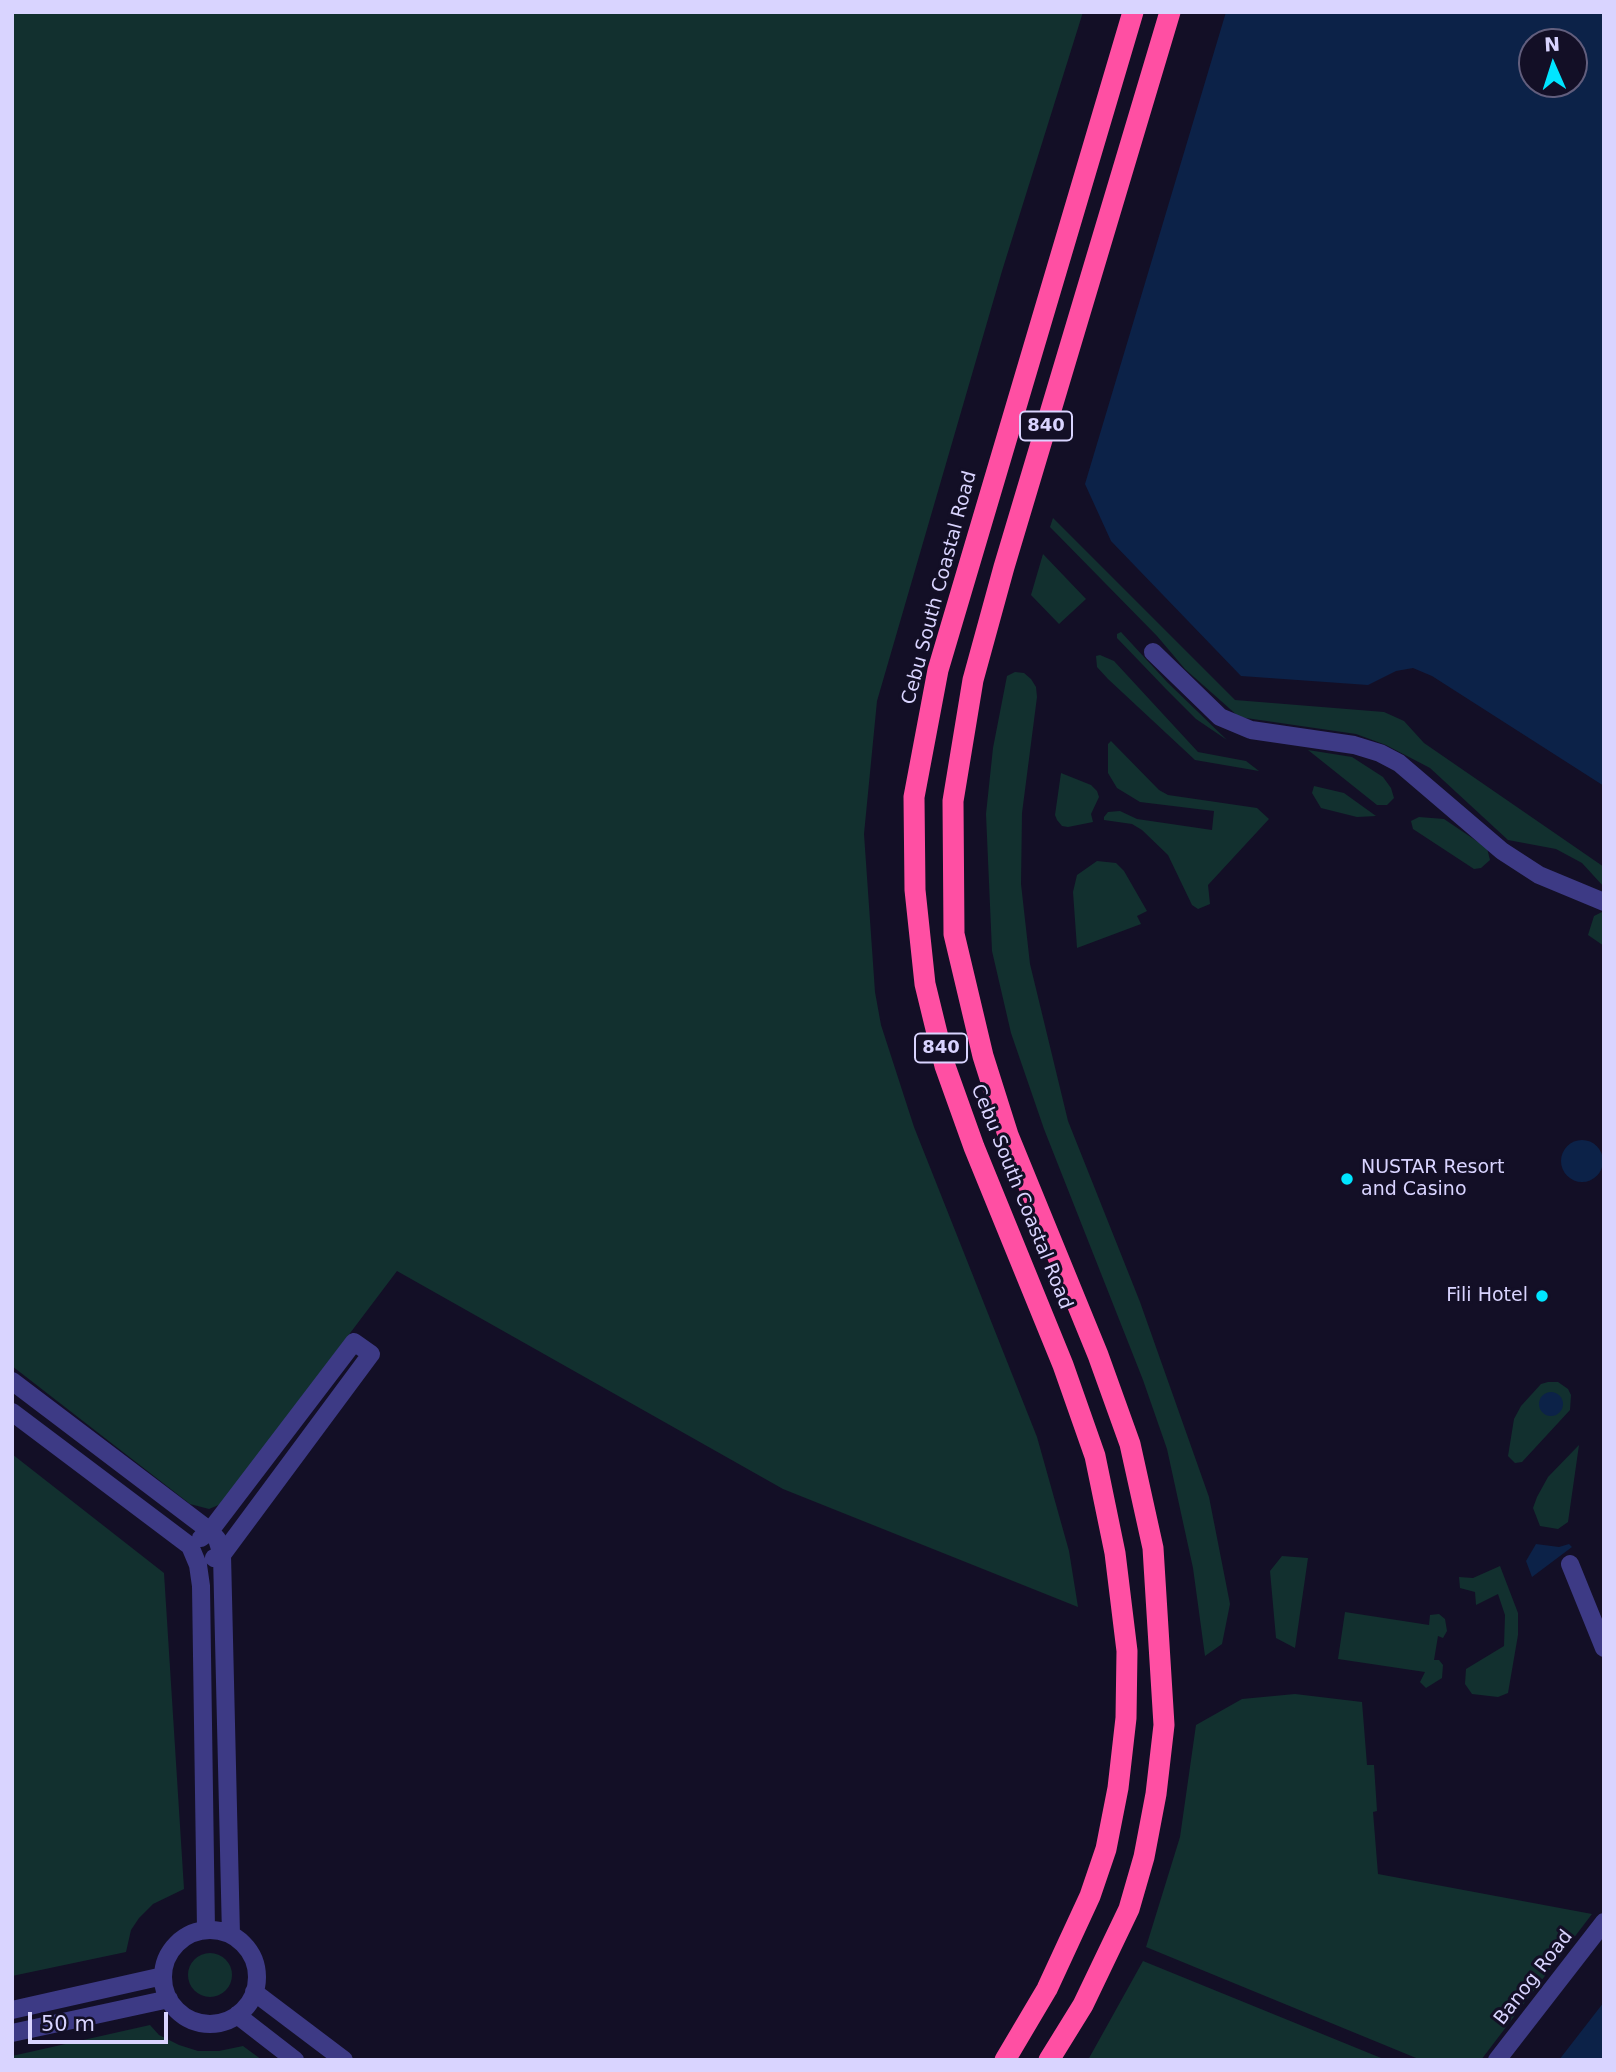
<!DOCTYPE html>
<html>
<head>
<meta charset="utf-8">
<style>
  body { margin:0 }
  #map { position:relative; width:1616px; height:2072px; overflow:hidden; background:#130f26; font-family:"DejaVu Sans",sans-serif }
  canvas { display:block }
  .frame { position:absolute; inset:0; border:14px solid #d9d4ff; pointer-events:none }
  .north { position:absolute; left:1518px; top:28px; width:70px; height:70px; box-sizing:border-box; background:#130f26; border:2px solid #625e7d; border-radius:50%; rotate:357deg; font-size:19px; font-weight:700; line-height:28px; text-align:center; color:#d9d4ff }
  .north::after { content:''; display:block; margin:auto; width:24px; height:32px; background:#00e5ff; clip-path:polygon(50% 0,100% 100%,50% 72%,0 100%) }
  .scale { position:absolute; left:28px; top:2012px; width:140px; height:32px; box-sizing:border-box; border:4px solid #d9d4ff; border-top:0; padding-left:9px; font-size:21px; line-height:24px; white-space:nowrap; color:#d9d4ff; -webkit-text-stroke:5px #130f26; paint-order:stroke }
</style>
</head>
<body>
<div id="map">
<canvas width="1616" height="2072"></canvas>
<div class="frame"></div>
<div class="north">N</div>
<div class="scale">50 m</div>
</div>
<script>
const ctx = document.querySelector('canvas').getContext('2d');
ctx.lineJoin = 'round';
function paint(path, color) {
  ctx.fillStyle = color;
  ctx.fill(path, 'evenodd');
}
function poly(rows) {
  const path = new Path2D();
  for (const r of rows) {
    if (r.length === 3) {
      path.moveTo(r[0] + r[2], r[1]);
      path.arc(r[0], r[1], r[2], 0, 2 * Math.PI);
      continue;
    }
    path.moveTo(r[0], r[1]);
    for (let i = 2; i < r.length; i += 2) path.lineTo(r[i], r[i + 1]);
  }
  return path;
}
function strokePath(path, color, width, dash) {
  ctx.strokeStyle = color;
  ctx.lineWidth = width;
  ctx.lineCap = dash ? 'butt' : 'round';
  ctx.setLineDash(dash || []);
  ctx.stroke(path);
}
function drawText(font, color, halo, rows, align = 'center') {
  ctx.font = font + ' "DejaVu Sans",sans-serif';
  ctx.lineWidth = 6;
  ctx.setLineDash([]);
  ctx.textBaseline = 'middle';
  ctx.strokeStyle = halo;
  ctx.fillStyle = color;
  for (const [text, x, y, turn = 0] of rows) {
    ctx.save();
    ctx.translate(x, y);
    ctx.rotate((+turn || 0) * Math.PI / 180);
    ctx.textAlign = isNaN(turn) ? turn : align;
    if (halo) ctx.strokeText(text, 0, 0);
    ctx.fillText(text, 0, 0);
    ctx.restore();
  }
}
const green = poly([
  [12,12,1083,12,1002,271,877,701,864,834,875,992,881,1025,914,1127,1037,1437,1069,1551,1078,1607,783,1489,397,1271,221,1504,209,1509,190,1504,12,1366],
  [1053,518,1235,700,1384,712,1404,721,1424,743,1604,867,1604,887,1582,863,1556,849,1508,840,1430,768,1386,745,1356,734,1239,717,1185,669,1157,636,1050,527],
  [1043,554,1086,599,1059,624,1031,595],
  [1121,632,1167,682,1227,740,1196,719,1165,688,1117,638,1117,634],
  [1100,655,1114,661,1198,752,1246,761,1259,771,1195,760,1108,679,1097,667,1096,656],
  [1015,672,1024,673,1031,679,1036,687,1037,697,1022,813,1021,884,1030,964,1068,1121,1140,1302,1209,1497,1230,1604,1222,1644,1205,1656,1193,1568,1167,1449,1143,1380,1044,1129,1011,1033,992,951,986,814,993,748,1007,676],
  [1111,741,1159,790,1168,795,1257,808,1269,819,1208,885,1210,904,1198,909,1192,905,1168,855,1142,830,1132,824,1104,820,1104,817,1108,812,1120,811,1137,819,1212,830,1214,811,1140,802,1117,788,1108,773,1108,744],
  [1308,750,1352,757,1383,777,1391,788,1394,798,1387,805,1377,805],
  [1061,773,1091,785,1097,791,1099,797,1091,814,1093,822,1068,827,1062,826,1057,820,1055,815],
  [1314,786,1344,793,1376,816,1357,817,1321,808,1312,793],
  [1419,817,1444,819,1487,848,1490,860,1481,868,1474,869,1413,829,1411,821],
  [1097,861,1116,863,1124,871,1147,911,1137,916,1141,924,1077,948,1073,892,1077,875],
  [1604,911,1604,946,1588,935,1594,916],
  [1548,1382,1558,1382,1568,1389,1571,1395,1570,1410,1522,1462,1515,1463,1508,1456,1514,1419,1521,1406,1541,1384],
  [1579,1445,1568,1522,1558,1529,1540,1526,1533,1508,1537,1497,1548,1477],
  [12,1454,164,1573,184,1889,153,1904,139,1918,131,1930,126,1952,12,1976],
  [1282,1556,1308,1558,1295,1648,1276,1638,1270,1571],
  [1500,1566,1518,1613,1518,1635,1508,1693,1498,1697,1472,1694,1465,1684,1466,1669,1504,1646,1505,1615,1498,1594,1476,1605,1475,1592,1460,1588,1459,1577,1473,1578],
  [1345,1612,1429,1625,1430,1615,1439,1614,1445,1619,1447,1631,1443,1638,1438,1636,1434,1660,1439,1660,1443,1665,1442,1678,1426,1688,1420,1682,1425,1672,1338,1659],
  [1295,1694,1362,1702,1367,1765,1374,1765,1377,1811,1373,1812,1378,1874,1592,1914,1481,2060,1421,2060,1146,1947,1180,1837,1196,1725,1242,1699],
  [210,1975,22],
  [1143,1961,1386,2060,1088,2060],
  [150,2025,159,2035,179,2045,198,2051,219,2051,243,2046,262,2060,12,2060,12,2056]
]);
const water = poly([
  [1226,12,1604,12,1604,786,1432,676,1413,668,1396,671,1368,685,1241,676,1111,541,1085,484],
  [1532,42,1574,42,1574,84,1532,84],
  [1582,1161,21],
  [1551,1404,12],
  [1536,1544,1559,1547,1569,1544,1572,1547,1532,1577,1526,1561],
  [1604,2002,1604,2060,1559,2060]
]);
const street = poly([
  [1153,652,1220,717,1251,730,1354,745,1380,753,1399,763,1502,851,1539,875,1604,902],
  [12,1381,210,1531,217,1539,222,1555,231,1935],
  [12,1412,190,1546,198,1565,201,1586,206,1930],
  [201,1538,210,1531,354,1342,371,1354,222,1555,214,1558],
  [1570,1564,1604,1648],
  [210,1977,47],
  [254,1992,344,2060],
  [12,2010,163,1976],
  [237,2015,295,2060],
  [12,2033,169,1999],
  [1497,2060,1604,1922]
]);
const highway = poly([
  [1005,2060,1047,1989,1090,1896,1106,1849,1118,1788,1126,1718,1127,1651,1115,1553,1095,1456,1063,1365,974,1147,945,1066,925,984,915,890,914,797,938,670,1133,12],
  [1049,2060,1083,2005,1129,1909,1144,1857,1156,1794,1164,1725,1153,1548,1130,1444,1098,1355,1008,1135,983,1056,954,934,953,801,973,680,1004,567,1170,12]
]);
const markers = [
  [1347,1179,7,"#00e5ff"],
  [1542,1296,7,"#00e5ff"]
];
const shields = [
  [1046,426,52],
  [941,1048,52]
];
const shieldNames = [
  ["840",1046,426],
  ["840",941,1048]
];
const streetNames = [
  ["Cebu South Coastal Road",940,588,-75],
  ["Cebu South Coastal Road",1021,1197,68],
  ["Banog Road",1534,1978,-52]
];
const poiNames = [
  ["NUSTAR Resort",1361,1168],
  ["and Casino",1361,1190],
  ["Fili Hotel",1528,1296,"right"]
];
paint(green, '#12302f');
paint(water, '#0c2248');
strokePath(street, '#3d3a85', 18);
strokePath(highway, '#ff4fa3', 21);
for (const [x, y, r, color] of markers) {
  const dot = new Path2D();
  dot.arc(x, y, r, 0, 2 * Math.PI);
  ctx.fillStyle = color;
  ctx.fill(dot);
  strokePath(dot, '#130f26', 2.5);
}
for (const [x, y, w] of shields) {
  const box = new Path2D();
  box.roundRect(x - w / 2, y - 14.5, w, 29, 5);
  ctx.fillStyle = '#130f26';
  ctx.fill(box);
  strokePath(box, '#d9d4ff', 2);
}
drawText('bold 18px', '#d9d4ff', null, shieldNames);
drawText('19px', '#d9d4ff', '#130f26', streetNames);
drawText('19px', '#d9d4ff', '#130f26', poiNames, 'left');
</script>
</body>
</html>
